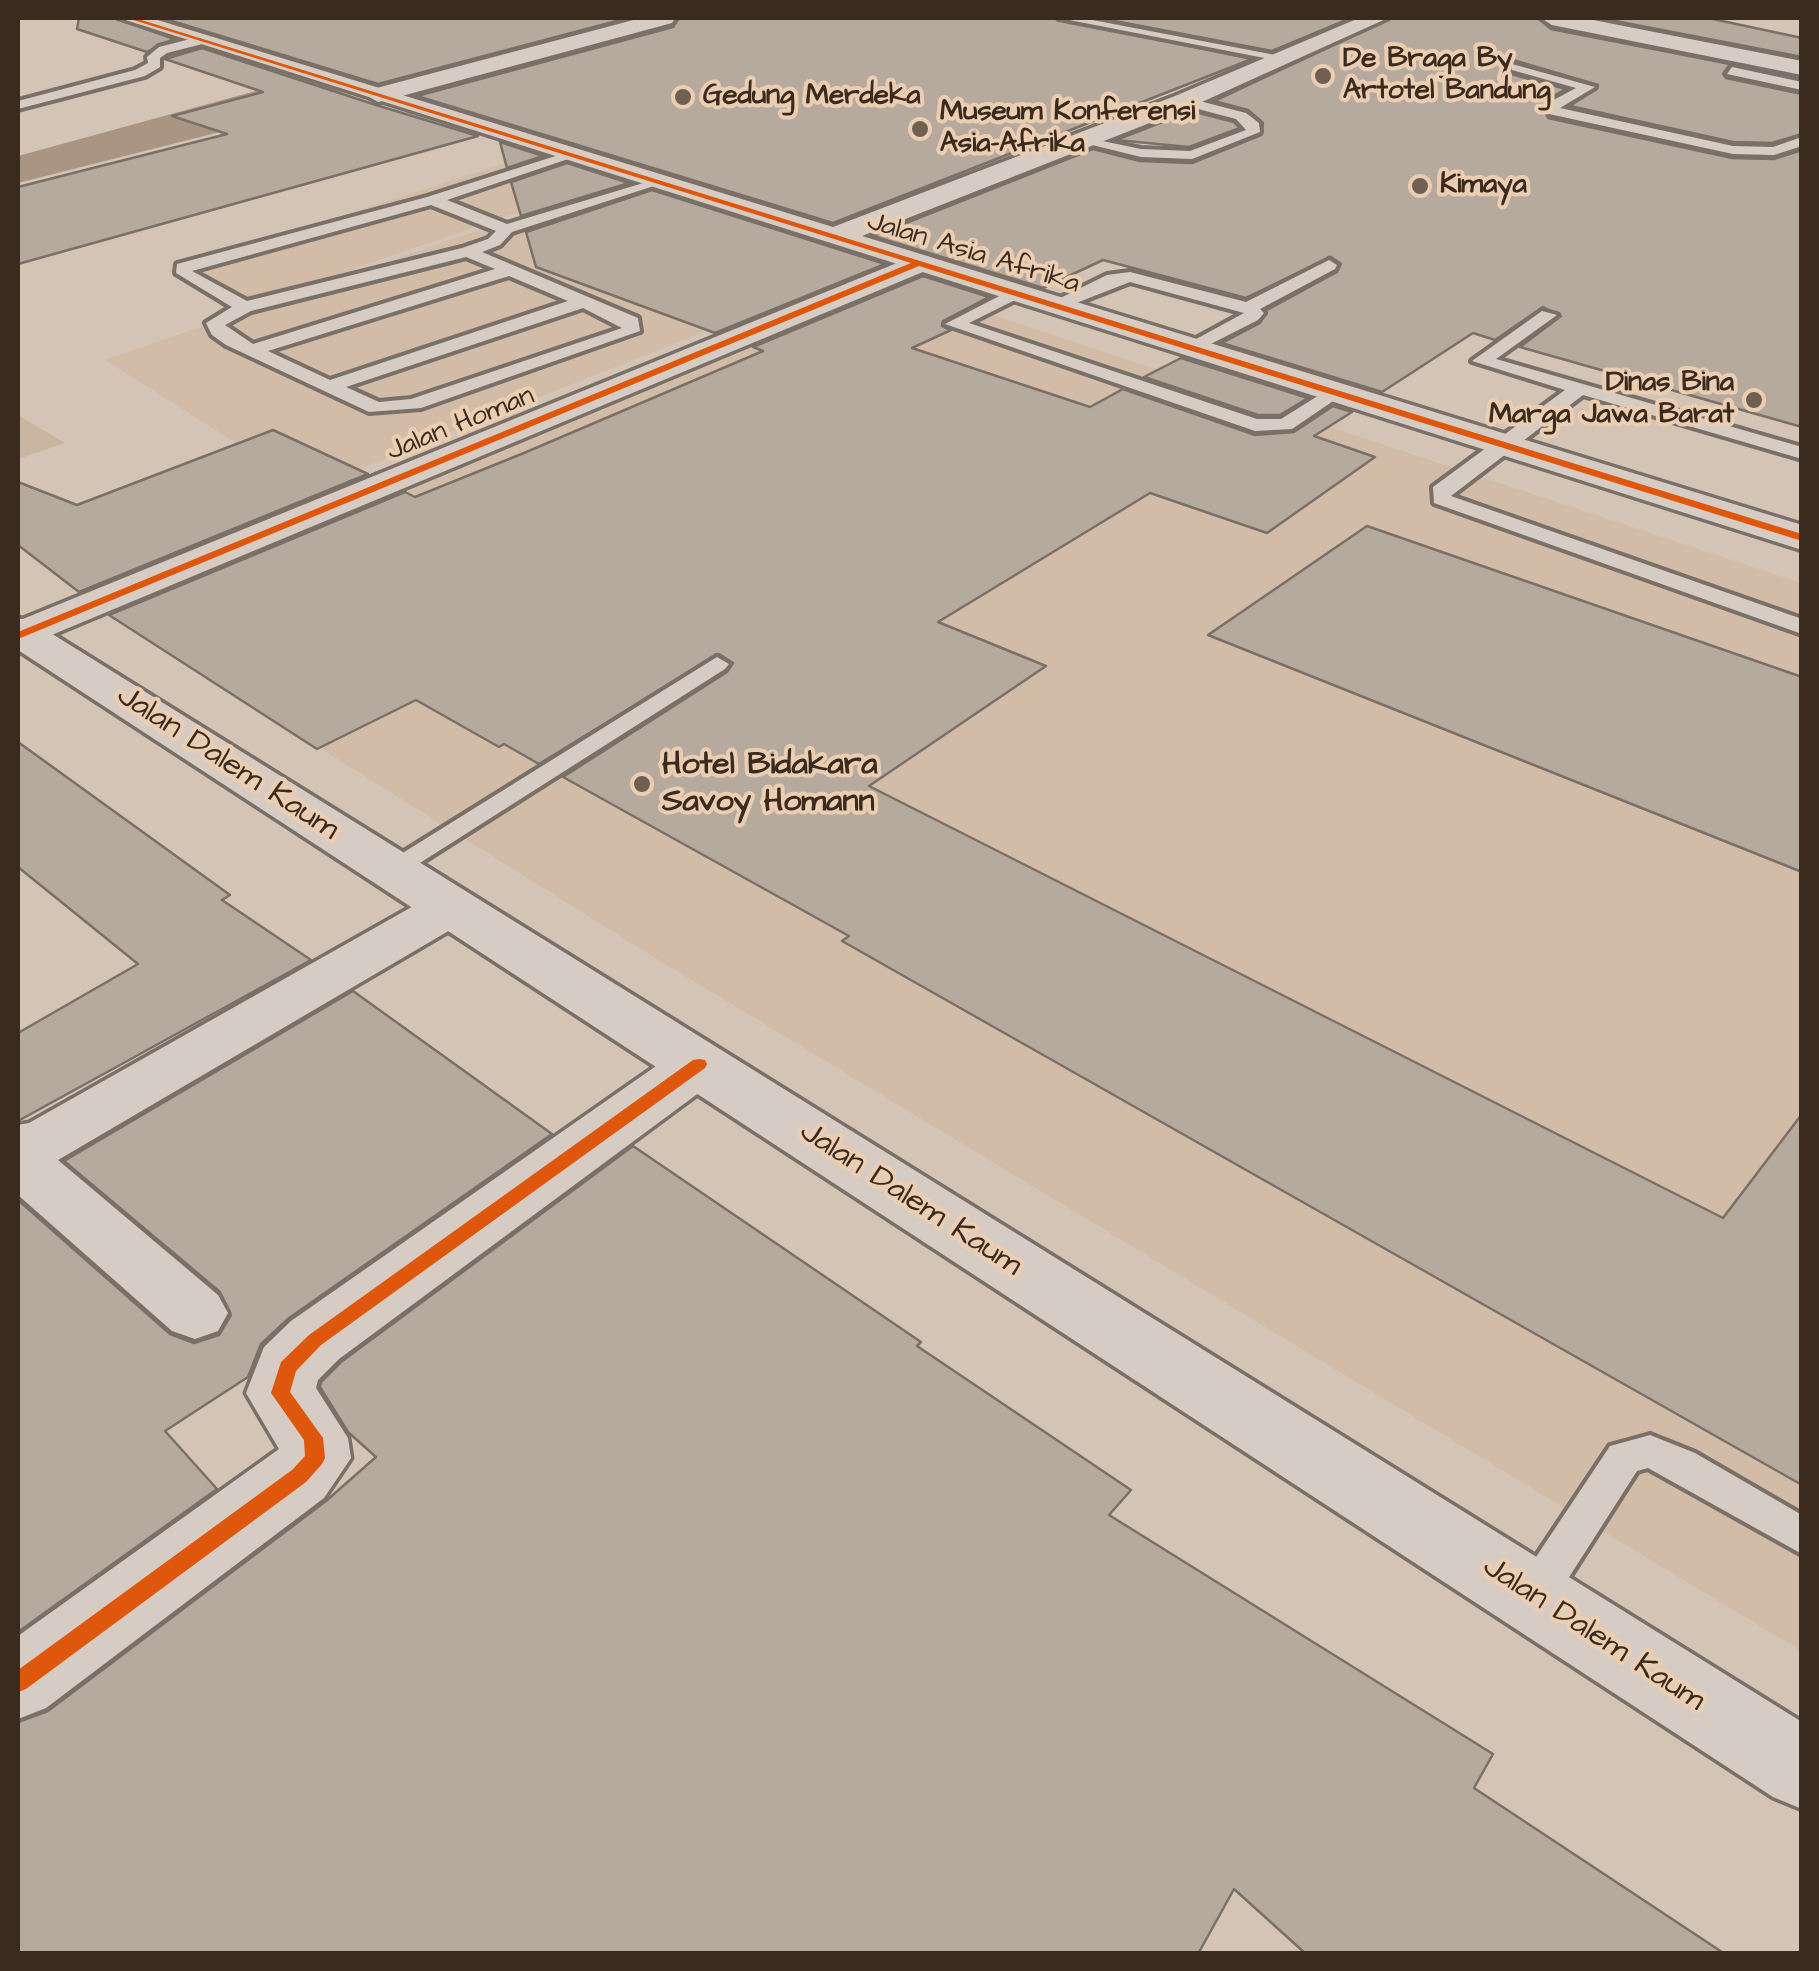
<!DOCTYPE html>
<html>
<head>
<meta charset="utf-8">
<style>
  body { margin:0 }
  #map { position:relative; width:1819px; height:1971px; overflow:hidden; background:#d3c4b6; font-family:"Architects Daughter",sans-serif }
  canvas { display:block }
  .frame { position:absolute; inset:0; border:20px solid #3b2a1e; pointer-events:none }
</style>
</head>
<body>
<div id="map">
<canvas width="1819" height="1971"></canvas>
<div class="frame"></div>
</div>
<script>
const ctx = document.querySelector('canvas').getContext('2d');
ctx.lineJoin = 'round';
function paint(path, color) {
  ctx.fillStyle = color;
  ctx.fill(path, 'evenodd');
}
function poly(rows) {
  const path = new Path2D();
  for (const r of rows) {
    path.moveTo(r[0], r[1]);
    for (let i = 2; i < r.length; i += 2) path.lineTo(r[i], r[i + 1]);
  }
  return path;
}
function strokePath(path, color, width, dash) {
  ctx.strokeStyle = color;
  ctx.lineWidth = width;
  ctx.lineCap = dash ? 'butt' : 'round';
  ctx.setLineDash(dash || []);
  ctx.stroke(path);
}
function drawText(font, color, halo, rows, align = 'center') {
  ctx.font = font + ' "Architects Daughter",sans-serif';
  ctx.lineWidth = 8;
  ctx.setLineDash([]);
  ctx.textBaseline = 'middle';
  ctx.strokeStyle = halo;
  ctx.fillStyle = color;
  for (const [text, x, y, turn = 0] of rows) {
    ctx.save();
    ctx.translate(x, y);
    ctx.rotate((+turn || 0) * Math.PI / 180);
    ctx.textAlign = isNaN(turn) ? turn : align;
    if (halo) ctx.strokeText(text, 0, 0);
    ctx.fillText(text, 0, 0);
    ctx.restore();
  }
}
const built = poly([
  [516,160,597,185,237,309,168,271],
  [609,185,854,272,309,489,105,360],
  [902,285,1801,583,1801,1651,647,953,109,616]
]);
const green = poly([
  [18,415,65,443,18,459]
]);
const water = poly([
  [522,18,623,18,403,72,220,132,18,183,18,156]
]);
const building = poly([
  [79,18,115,18,174,39,147,52,77,29,79,18],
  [162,18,628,18,378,84,162,18],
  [679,18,1055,18,1252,59,833,223,417,96,673,27,679,18],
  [1099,18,1351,18,1272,51,1099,18],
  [1391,18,1538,18,1551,29,1730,64,1723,74,1726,78,1802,94,1802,134,1772,143,1733,142,1570,106,1598,85,1513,60,1508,64,1511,74,1566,89,1546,100,1548,118,1732,158,1774,159,1802,150,1802,427,1520,347,1561,316,1543,307,1495,340,1473,333,1382,392,1222,343,1260,323,1267,310,1337,272,1341,264,1331,257,1246,298,1103,260,1043,288,873,236,1093,149,1140,161,1192,163,1261,135,1263,123,1248,110,1214,101,1391,18],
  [1600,18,1708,18,1802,38,1802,57,1600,18],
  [202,48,376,105,478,136,18,264,18,187,227,134,172,116,263,92,165,59,202,48],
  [1191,111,1234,122,1240,128,1189,147,1116,140,1191,111],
  [500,142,543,156,507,168,500,142],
  [567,163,629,183,521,216,511,182,567,163],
  [652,190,885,264,715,333,536,267,526,232,652,190],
  [923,276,989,297,943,321,942,326,951,330,912,348,1090,407,1123,389,1255,435,1294,432,1333,406,1352,412,1314,436,1375,457,1267,533,1150,493,938,622,1046,666,869,786,1723,1218,1802,1114,1802,1485,842,941,849,936,563,777,727,672,733,663,719,654,539,764,504,744,499,747,416,700,317,749,109,615,405,492,415,497,524,453,763,351,753,347,923,276],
  [1181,358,1308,398,1280,415,1258,415,1144,377,1181,358],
  [273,430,368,474,79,592,18,545,18,482,77,505,273,430],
  [1367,526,1802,677,1802,872,1208,635,1367,526],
  [18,742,230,895,222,900,311,960,18,1121,18,1033,138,964,18,867,18,742],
  [353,991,552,1134,289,1318,261,1344,248,1377,165,1431,217,1489,18,1632,18,1200,170,1334,194,1343,219,1335,231,1315,220,1292,64,1161,353,991],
  [633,1146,921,1342,917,1346,1131,1490,1109,1515,1493,1754,1474,1788,1725,1954,1306,1954,1234,1889,1198,1954,18,1954,18,1722,48,1711,326,1501,376,1457,348,1432,320,1387,321,1382,341,1362,633,1146]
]);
const service = poly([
  [1059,18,1082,18,1291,58,1285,62,1059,18],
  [202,36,206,43,167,53,160,58,160,67,145,76,18,109,18,101,135,70,148,63,147,57,159,47,202,36],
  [1512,64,1595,87,1560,108,1733,146,1773,147,1802,137,1802,146,1774,155,1733,154,1549,114,1548,103,1576,88,1512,70,1512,64],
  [1732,67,1802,82,1802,90,1727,74,1732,67],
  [1184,97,1246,113,1259,123,1260,132,1192,159,1141,157,1076,141,1083,137,1141,149,1190,151,1246,130,1236,119,1179,104,1184,97],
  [568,152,580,155,447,200,507,224,660,178,660,184,512,232,500,245,482,252,638,318,640,331,421,408,369,412,226,345,212,335,206,323,232,307,176,273,177,264,427,197,568,152],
  [431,205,496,231,488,239,462,248,247,301,192,271,431,205],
  [466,257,495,269,253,344,225,325,251,311,466,257],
  [509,276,568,301,330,380,268,351,509,276],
  [583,308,622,328,411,399,379,402,346,387,583,308],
  [1329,260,1337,265,1335,269,1260,309,1264,313,1258,320,1193,353,1187,352,1187,344,1244,313,1130,282,1061,309,1046,305,1107,275,1130,272,1246,302,1329,260],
  [1015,288,1021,289,1021,297,969,323,1257,419,1281,419,1329,389,1345,393,1292,429,1255,431,945,324,1015,288],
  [1542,311,1557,315,1496,359,1802,447,1802,459,1583,395,1451,496,1802,619,1802,634,1434,503,1433,487,1565,390,1472,361,1542,311],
  [717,657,729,664,725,669,401,875,381,875,377,869,717,657],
  [1650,1435,1695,1453,1802,1515,1802,1554,1648,1468,1637,1471,1548,1610,1533,1616,1518,1610,1512,1597,1518,1584,1610,1446,1650,1435]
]);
const minor = poly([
  [641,18,675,18,672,23,387,100,378,102,366,95,369,90,641,18],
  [919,254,930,257,934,263,930,269,18,649,18,621,919,254],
  [451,891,469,895,477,907,469,919,58,1160,218,1295,228,1313,218,1331,195,1339,172,1331,18,1195,18,1125,29,1123,433,895,451,891],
  [699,1044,719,1050,728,1064,719,1078,339,1359,318,1380,316,1388,348,1438,351,1458,324,1498,46,1708,18,1719,18,1636,279,1449,246,1393,264,1347,291,1321,679,1050,699,1044]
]);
const secondary = poly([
  [1541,18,1583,18,1802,61,1802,75,1552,25,1541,18],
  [18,618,33,622,1802,1722,1802,1809,1773,1797,18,650,18,618]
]);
const primary = poly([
  [119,18,151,18,833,227,1175,96,1359,18,1388,18,1193,106,862,236,1802,525,1802,550,119,18]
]);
const cycleway = poly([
  [127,18,135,18,1802,534,1802,541,919,266,18,639,18,632,911,263,127,18],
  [699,1059,705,1060,707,1064,705,1068,321,1345,296,1371,290,1392,323,1438,325,1458,322,1464,306,1482,26,1689,18,1692,18,1670,292,1470,305,1456,304,1440,271,1393,281,1362,309,1335,693,1060,699,1059]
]);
const markers = [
  [1323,76,10,"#706053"],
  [683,97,10,"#706053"],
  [920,129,10,"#706053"],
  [1420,186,10,"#706053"],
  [1754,400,10,"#706053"],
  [642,784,10,"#706053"]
];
const farPoinames = [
  ["De Braga By",1343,60],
  ["Artotel Bandung",1343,92],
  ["Gedung Merdeka",703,97],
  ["Museum Konferensi",940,113],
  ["Asia-Afrika",940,145],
  ["Kimaya",1440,186],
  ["Dinas Bina",1734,384,"right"],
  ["Marga Jawa Barat",1734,416,"right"]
];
const farStreetnames = [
  ["Jalan Asia Afrika",973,254,17],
  ["Jalan Homan",461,425,-22]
];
const streetNames = [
  ["Jalan Dalem Kaum",227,764,33],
  ["Jalan Dalem Kaum",910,1200,33],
  ["Jalan Dalem Kaum",1593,1635,33]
];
const poiNames = [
  ["Hotel Bidakara",662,766],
  ["Savoy Homann",662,803]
];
paint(built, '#d2bca8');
paint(green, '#cab5a1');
paint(water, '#aa9582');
paint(building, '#b6aa9f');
strokePath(building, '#7a7067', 2.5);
strokePath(service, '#7a7067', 8);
strokePath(minor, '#7a7067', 7);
strokePath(secondary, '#7a7067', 7);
strokePath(primary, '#7a7067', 7);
paint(service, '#d7ccc3');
paint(minor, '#d7ccc3');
paint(secondary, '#d7ccc3');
paint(primary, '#d7ccc3');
paint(cycleway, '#df570d');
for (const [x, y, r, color] of markers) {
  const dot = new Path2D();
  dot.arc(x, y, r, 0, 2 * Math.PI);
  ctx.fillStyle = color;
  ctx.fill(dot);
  strokePath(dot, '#ebceb2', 4);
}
drawText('bold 28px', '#3b2a1e', '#ebceb2', farPoinames, 'left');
drawText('28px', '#3b2a1e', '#ebceb2', farStreetnames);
drawText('32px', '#3b2a1e', '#ebceb2', streetNames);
drawText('bold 32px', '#3b2a1e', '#ebceb2', poiNames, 'left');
</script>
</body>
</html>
